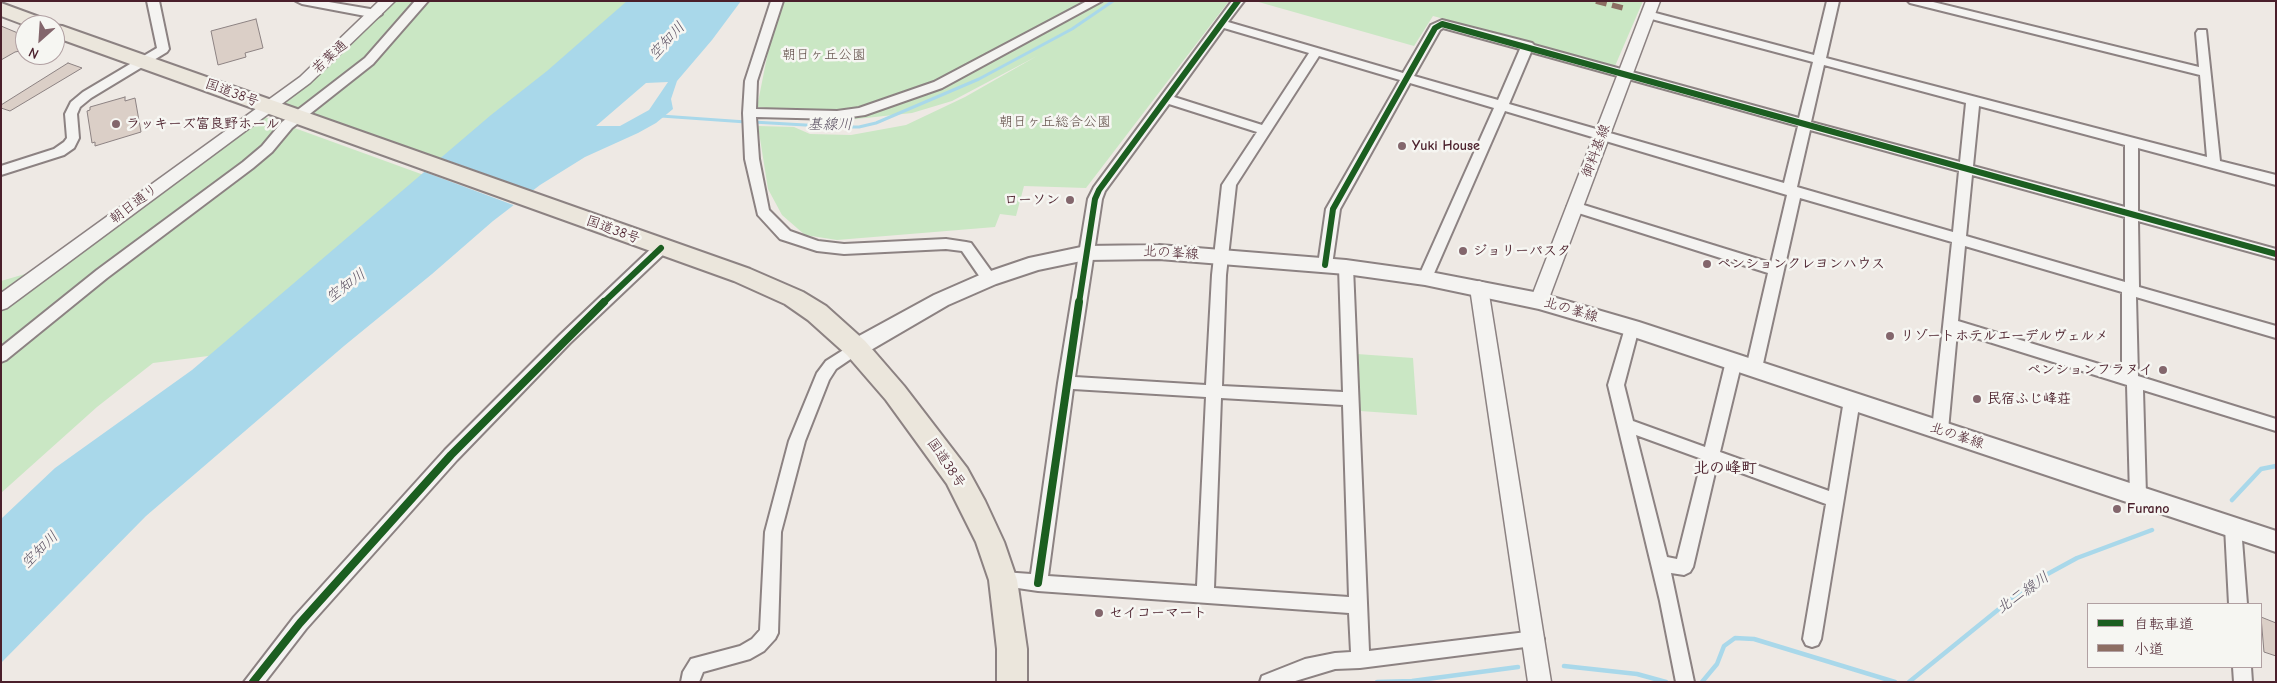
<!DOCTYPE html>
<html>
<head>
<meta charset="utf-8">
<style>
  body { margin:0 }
  #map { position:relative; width:2277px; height:683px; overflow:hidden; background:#eee9e4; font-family:"Comic Neue","Klee One",sans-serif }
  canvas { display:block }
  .frame { position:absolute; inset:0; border:2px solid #4a1f2b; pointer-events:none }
  .legend { position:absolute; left:2087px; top:603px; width:175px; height:65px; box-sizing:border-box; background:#f6f6f2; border:1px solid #b1a0a2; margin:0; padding:6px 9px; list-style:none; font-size:15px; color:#4a1f2b }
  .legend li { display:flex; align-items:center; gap:10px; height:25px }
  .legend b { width:25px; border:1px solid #b1a0a2 }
  .north { position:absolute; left:15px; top:15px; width:50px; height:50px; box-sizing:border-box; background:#f6f6f2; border:1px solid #b1a0a2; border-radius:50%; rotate:206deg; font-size:14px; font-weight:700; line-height:20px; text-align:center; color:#4a1f2b }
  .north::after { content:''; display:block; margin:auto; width:18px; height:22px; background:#83666c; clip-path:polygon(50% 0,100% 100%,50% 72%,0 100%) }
</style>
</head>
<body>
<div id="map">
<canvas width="2277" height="683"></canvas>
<div class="frame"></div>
<ul class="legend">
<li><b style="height:6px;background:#1b5e20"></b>自転車道</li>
<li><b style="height:6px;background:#8d6e63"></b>小道</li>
</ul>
<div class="north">N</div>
</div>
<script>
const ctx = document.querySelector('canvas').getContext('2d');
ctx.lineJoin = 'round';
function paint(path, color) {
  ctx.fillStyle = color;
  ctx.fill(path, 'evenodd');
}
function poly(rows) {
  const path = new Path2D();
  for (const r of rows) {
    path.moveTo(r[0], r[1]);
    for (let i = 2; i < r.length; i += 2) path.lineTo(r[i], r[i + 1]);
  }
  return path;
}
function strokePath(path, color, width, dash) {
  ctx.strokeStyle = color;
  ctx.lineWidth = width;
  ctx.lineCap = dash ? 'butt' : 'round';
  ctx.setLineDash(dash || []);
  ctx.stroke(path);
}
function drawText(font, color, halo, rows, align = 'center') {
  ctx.font = font + ' "Comic Neue","Klee One",sans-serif';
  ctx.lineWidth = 5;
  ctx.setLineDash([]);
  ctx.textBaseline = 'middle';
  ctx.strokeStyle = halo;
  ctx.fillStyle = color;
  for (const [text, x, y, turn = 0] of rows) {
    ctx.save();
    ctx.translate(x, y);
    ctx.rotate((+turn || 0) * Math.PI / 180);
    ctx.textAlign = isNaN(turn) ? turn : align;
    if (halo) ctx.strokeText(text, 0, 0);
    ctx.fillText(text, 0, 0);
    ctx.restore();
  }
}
const green = poly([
  [388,1,638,1,447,164,275,101],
  [784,1,1229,1,1086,188,1024,186,1016,216,1000,214,995,227,837,240,805,235,782,215,768,189,758,126,794,127,810,134,851,135,906,125,965,97,1037,56,952,101,912,113,847,120,811,119,774,111,769,108,757,107,772,32],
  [1255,1,1643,1,1615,66,1433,16,1414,46],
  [256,114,432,178,216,355,153,363,97,407,1,493,1,281,49,267],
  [1357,354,1413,358,1417,415,1360,411]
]);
const water = poly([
  [627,1,741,1,712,40,677,81,671,99,673,109,656,123,638,133,585,157,540,185,493,221,432,274,344,346,146,516,1,663,1,519,55,468,192,370,491,115,547,71],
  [668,82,649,110,620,126,596,126,646,83]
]);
const pier = poly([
  [438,157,536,192,516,206,422,171]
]);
const streamFar1 = poly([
  [661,116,746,122],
  [753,122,840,127,859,127,876,123,979,79,1072,29,1113,1]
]);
const stream = poly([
  [2232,500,2261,469,2276,466],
  [1564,666,1637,674,1666,682],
  [1377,682,1412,681,1518,667],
  [1702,682,1717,664,1724,646,1735,638,1754,639,1895,682],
  [1909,682,2031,583,2077,558,2152,530]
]);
const building = poly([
  [256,19,263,48,245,53,246,57,218,65,211,31,256,19],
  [1,26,25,36,25,50,15,52,1,60,1,26],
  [68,63,82,68,10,111,1,108,1,105,68,63],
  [125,97,125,101,135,98,141,132,95,146,95,142,92,143,87,111,90,110,90,107,125,97],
  [2261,617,2276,623,2276,656,2264,652,2261,617]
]);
const minor = poly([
  [147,1,159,1,169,49,167,52,91,98,80,107,77,114,79,138,74,148,64,155,1,175,1,166,54,149,64,142,67,138,65,114,71,102,83,92,157,48,147,1],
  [296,1,323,1,376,10,382,14,376,18,302,4,296,1],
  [415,1,428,1,373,64,292,128,272,152,253,168,107,278,6,360,1,362,1,347,97,270,243,162,262,146,282,122,365,58,415,1],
  [771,1,783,1,757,81,756,109,837,111,859,108,934,82,1087,1,1102,1,942,88,865,115,837,119,756,117,759,159,769,210,790,231,818,241,844,244,946,239,966,242,971,243,994,275,996,279,994,283,984,283,962,251,946,249,844,254,817,251,780,239,758,215,745,159,743,113,745,81,771,1],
  [1232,1,1244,1,1228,22,1403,73,1431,25,1442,20,1532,43,1534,45,1799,118,1813,62,1644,17,1642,15,1648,11,1814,55,1827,1,1839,1,1826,58,2207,157,2200,75,1910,3,1908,1,1929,1,2199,67,2196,33,2198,30,2206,30,2220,161,2276,175,2276,185,2138,148,2138,211,2276,249,2276,259,2138,221,2139,287,2276,326,2276,338,2136,297,2138,376,2276,419,2276,431,2143,390,2146,495,2144,500,2138,502,2132,500,2130,495,2127,385,1957,332,1948,430,1946,435,1940,436,1934,435,1932,430,1952,242,1800,198,1762,368,1759,372,1754,374,1749,372,1746,368,1768,273,1569,210,1567,207,1569,204,1574,202,1771,263,1787,195,1505,111,1432,278,1430,282,1425,283,1420,282,1418,278,1494,108,1410,83,1340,209,1332,265,1330,269,1320,269,1318,265,1326,209,1400,80,1319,56,1236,185,1226,275,1222,386,1343,392,1339,267,1341,263,1346,262,1351,263,1353,267,1369,651,1535,631,1541,633,1544,639,1541,645,1360,668,1335,669,1292,682,1260,682,1262,676,1305,659,1335,653,1351,652,1349,613,1038,591,997,585,994,580,997,575,1003,572,1031,574,1058,383,1088,199,1094,187,1232,1],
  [1224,28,1309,53,1262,125,1174,97,1224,28],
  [1443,28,1520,49,1498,100,1414,76,1440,30,1443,28],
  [1531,52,1798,126,1784,183,1509,104,1531,52],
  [1824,65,1966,103,1960,162,1811,122,1824,65],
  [1169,104,1257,132,1222,185,1212,275,1206,385,1075,377,1102,199,1105,191,1169,104],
  [1979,106,2125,145,2125,207,1973,166,1979,106],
  [1810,130,1959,171,1953,232,1797,187,1810,130],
  [1972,175,2125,217,2125,282,1966,236,1972,175],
  [1965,246,2122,292,2122,371,1958,321,1965,246],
  [1073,389,1206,397,1197,586,1048,576,1073,389],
  [1221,398,1343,405,1349,597,1214,588,1221,398],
  [661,243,666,244,668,248,666,252,570,343,457,460,306,629,265,682,244,682,294,617,445,450,560,335,656,244,661,243],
  [1632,322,1637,324,1639,328,1624,385,1633,421,1705,447,1726,361,1729,357,1734,355,1739,357,1742,361,1720,452,1829,491,1844,400,1846,396,1852,394,1858,396,1860,400,1821,639,1818,645,1812,647,1806,645,1803,639,1826,504,1717,464,1693,567,1690,572,1684,575,1671,573,1694,682,1676,682,1660,601,1608,385,1625,328,1627,324,1632,322],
  [1636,435,1702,459,1677,559,1667,557,1636,435],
  [856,342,861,344,864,348,861,352,836,369,829,380,805,441,781,532,778,633,775,639,764,651,750,659,703,672,699,682,681,682,683,672,691,659,740,646,752,639,760,630,765,532,789,441,817,373,826,361,856,342],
  [2233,520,2239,522,2241,527,2247,604,2229,604,2225,527,2227,522,2233,520],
  [2233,667,2251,667,2252,682,2234,682,2233,667]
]);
const tertiary = poly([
  [379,1,395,1,310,83,7,308,1,310,1,293,300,77,379,1],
  [1646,1,1660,1,1548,301,1545,306,1539,308,1533,306,1530,301,1646,1],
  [1479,281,1485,283,1488,288,1551,682,1528,682,1470,288,1473,283,1479,281]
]);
const secondary = poly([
  [1159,245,1346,260,1425,271,1539,293,1639,322,2276,531,2276,552,1628,335,1539,309,1425,285,1346,274,1159,259,1086,260,1038,270,996,284,948,305,864,354,856,356,848,354,845,348,848,342,934,295,982,274,1029,258,1086,246,1159,245]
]);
const trunk = poly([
  [1,3,50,21,53,25,62,26,750,269,803,292,826,306,865,341,904,386,967,468,985,501,1004,542,1017,580,1027,649,1027,682,997,682,997,649,989,580,976,542,947,484,886,400,847,355,808,320,785,304,734,281,55,37,55,25,25,25,1,16,1,3]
]);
const quiet = poly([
  [1596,1,1623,8]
]);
const cyclewayFar1 = poly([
  [1325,265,1333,209,1435,28,1442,24,2276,254],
  [603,303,661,248],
  [1079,303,1095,199,1099,190,1238,1]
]);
const cycleway = poly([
  [1038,583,1079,302],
  [253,682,300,623,451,455,604,302]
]);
const markers = [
  [116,124,5,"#83666c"],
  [1402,146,5,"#83666c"],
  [1070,200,5,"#83666c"],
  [1463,251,5,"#83666c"],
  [1707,264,5,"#83666c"],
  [1890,336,5,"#83666c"],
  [2163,370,5,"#83666c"],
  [1977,399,5,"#83666c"],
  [2117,509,5,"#83666c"],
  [1099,613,5,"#83666c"]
];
const parkNames = [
  ["朝日ヶ丘公園",824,55],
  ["朝日ヶ丘総合公園",1055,122]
];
const streetNames = [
  ["若葉通",330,57,-42],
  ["国道38号",232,93,20],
  ["御料基線",1596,151,-69],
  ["朝日通り",134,204,-37],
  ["国道38号",613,230,20],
  ["北の峯線",1171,253,3],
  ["北の峯線",1571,310,16],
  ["北の峯線",1957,436,18],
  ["国道38号",946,463,56]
];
const poiNames = [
  ["ラッキーズ富良野ホール",126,124],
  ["Yuki House",1412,146],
  ["ローソン",1060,200,"right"],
  ["ジョリーパスタ",1473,251],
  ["ペンションクレヨンハウス",1717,264],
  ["リゾートホテルエーデルヴェルメ",1900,336],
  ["ペンションフラヌイ",2153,370,"right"],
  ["民宿ふじ峰荘",1987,399],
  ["Furano",2127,509],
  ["セイコーマート",1109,613]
];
const waterNames = [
  ["空知川",667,41,-47],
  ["基線川",830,125],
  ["空知川",346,286,-36],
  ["空知川",40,550,-45],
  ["北二線川",2023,593,-35]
];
const quarterNames = [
  ["北の峰町",1725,468]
];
paint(green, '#cae7c4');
paint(water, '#a9d8ea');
paint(pier, '#eee9e4');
strokePath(streamFar1, '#a9d8ea', 3);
strokePath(stream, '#a9d8ea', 4.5);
paint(building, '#dbcfc7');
strokePath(building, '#8c8282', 1);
strokePath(minor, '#8c8282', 4);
strokePath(tertiary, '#8c8282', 3);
strokePath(secondary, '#8c8282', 4);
strokePath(trunk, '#8c8282', 4);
paint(minor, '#f4f3f1');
paint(tertiary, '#f4f3f1');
paint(secondary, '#f4f3f1');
paint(trunk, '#ebe6dc');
strokePath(quiet, '#8d6e63', 5.5, [11, 5.5]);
strokePath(cyclewayFar1, '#1b5e20', 6);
strokePath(cycleway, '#1b5e20', 8);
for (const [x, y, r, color] of markers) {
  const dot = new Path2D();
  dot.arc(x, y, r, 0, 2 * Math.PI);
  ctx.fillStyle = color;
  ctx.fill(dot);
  strokePath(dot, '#f6f6f2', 2);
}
drawText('14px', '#63514b', '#f6f6f2', parkNames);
drawText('14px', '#4a1f2b', '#f6f6f2', streetNames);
drawText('bold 14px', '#4a1f2b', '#f6f6f2', poiNames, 'left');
drawText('italic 15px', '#5e5465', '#f6f6f2', waterNames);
drawText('bold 16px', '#4a1f2b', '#f6f6f2', quarterNames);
</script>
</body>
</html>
